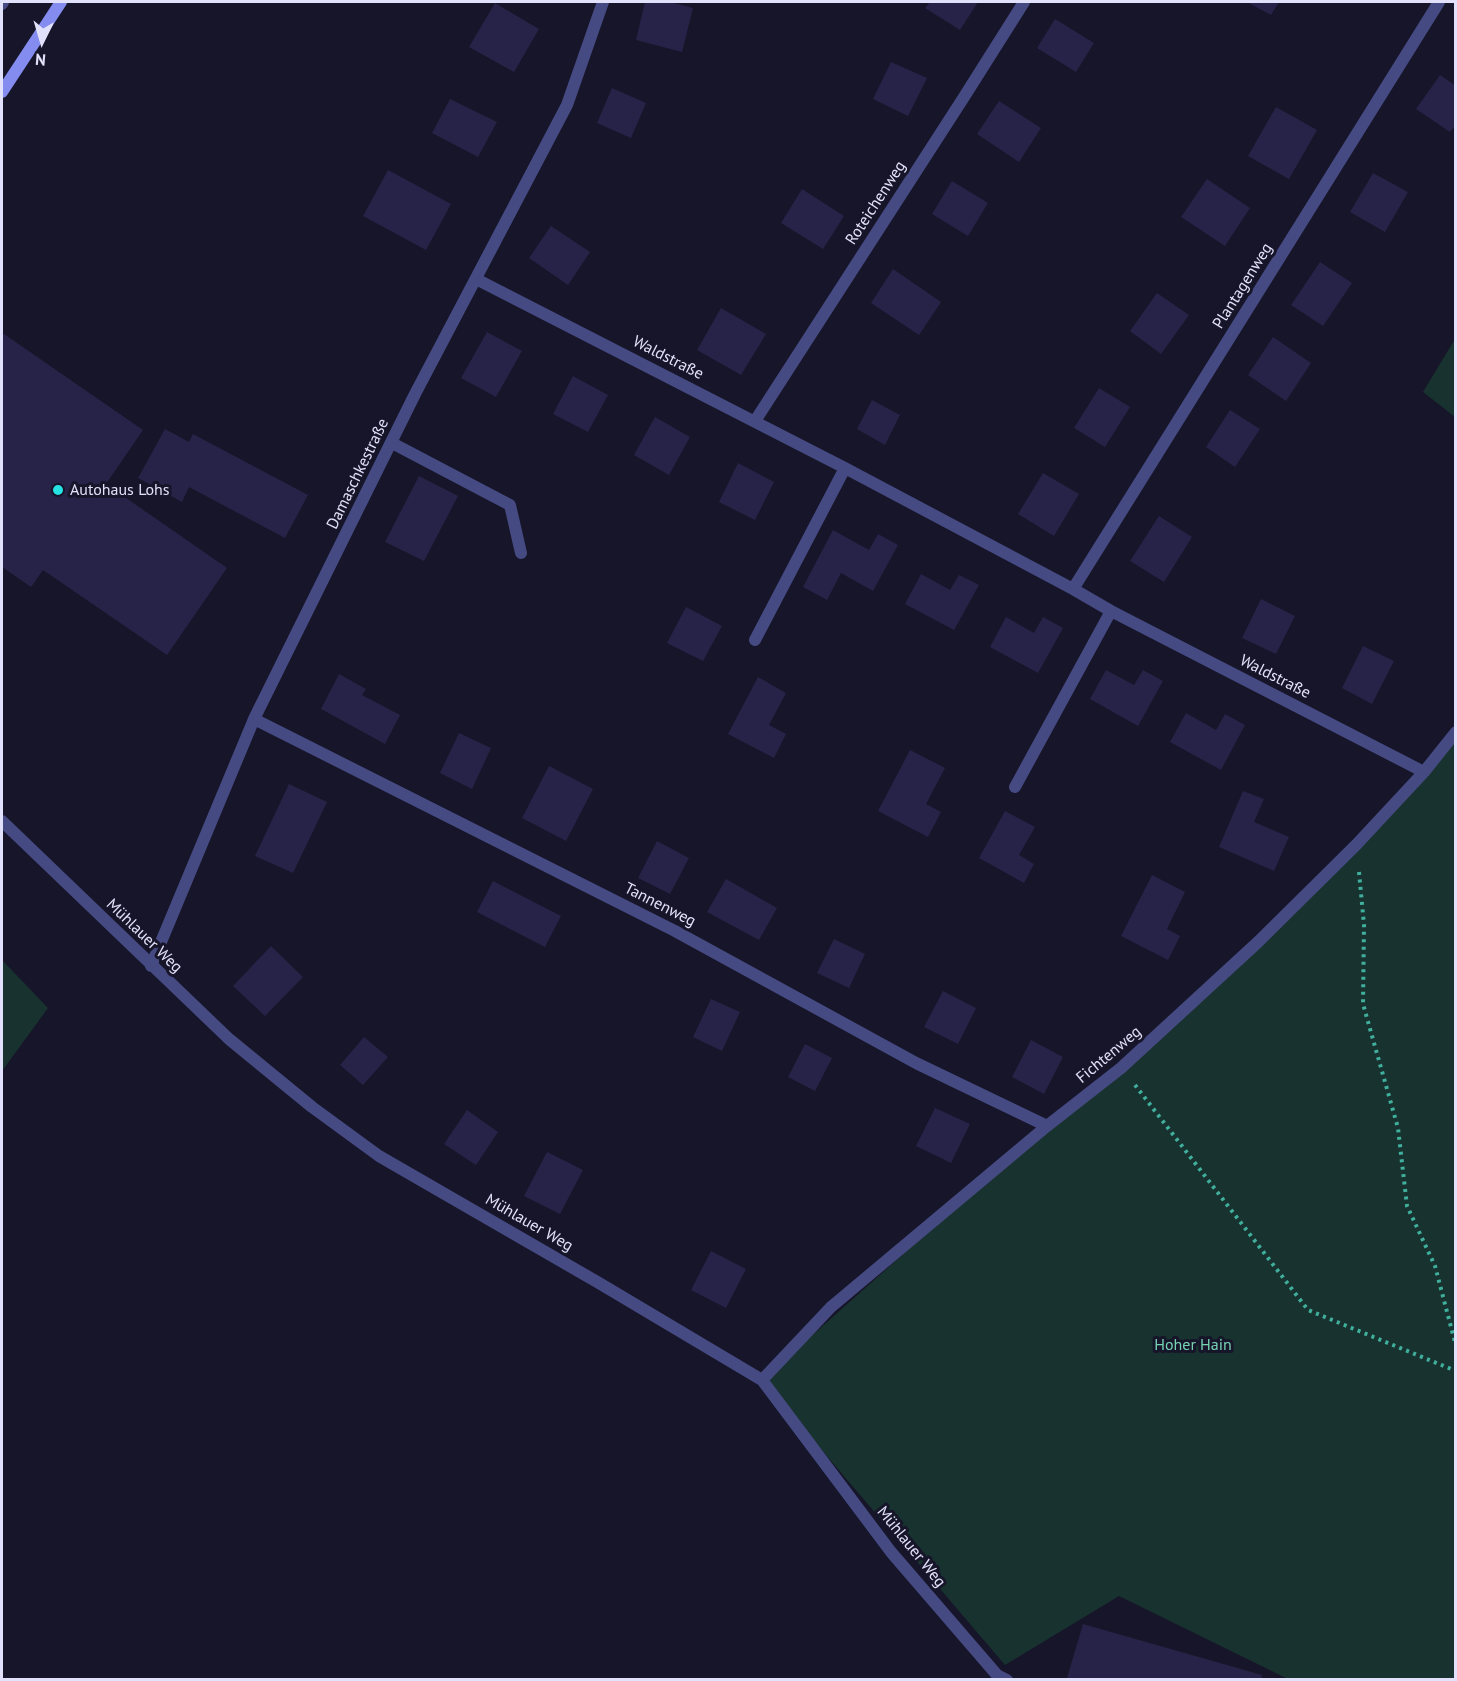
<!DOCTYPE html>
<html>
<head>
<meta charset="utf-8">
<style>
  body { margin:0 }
  #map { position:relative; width:1457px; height:1681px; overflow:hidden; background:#161529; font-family:"PT Sans",sans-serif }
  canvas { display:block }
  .frame { position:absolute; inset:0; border:3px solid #e1e1fb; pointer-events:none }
  .north { position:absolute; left:12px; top:12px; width:60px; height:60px; -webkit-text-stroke:4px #161529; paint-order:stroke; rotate:185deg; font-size:16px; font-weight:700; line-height:24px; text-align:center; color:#e1e1fb }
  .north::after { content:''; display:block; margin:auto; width:21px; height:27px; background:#e1e1fb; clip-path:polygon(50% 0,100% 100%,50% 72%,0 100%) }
</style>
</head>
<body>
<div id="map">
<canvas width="1457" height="1681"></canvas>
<div class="frame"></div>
<div class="north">N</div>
</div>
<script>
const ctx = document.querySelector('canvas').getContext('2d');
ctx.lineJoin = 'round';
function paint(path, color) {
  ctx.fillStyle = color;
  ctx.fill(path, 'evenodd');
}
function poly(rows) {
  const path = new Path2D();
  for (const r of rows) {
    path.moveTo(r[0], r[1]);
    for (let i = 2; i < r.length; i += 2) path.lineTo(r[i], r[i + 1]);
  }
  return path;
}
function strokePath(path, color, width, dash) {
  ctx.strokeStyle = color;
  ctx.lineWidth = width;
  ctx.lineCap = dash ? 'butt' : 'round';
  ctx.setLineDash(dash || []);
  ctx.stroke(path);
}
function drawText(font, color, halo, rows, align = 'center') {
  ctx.font = font + ' "PT Sans",sans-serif';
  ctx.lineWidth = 6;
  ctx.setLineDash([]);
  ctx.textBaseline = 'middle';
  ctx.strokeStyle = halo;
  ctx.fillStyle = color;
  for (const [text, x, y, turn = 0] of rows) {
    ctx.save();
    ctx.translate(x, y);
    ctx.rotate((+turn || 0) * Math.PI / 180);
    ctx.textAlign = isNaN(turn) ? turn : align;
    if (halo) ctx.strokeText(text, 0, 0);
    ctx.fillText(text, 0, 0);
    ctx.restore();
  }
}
const green = poly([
  [1455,339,1455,417,1423,392],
  [1455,732,1455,1679,1288,1679,1119,1596,1005,1665,762,1380,1047,1126,1258,943],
  [2,960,48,1008,2,1071]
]);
const building = poly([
  [645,2,670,2,693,8,682,52,636,40],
  [930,2,978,2,960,30,925,8],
  [1247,2,1279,2,1271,15],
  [495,3,539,29,514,72,469,47],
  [1055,19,1094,43,1076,72,1037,48],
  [891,62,927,78,908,116,873,99],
  [1440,75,1456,86,1456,125,1450,132,1416,109],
  [612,88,646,103,631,138,597,123],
  [450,99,497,122,478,157,432,133],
  [999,101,1041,128,1019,162,977,134],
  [1276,107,1317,130,1289,179,1248,156],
  [388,170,451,204,426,250,363,216],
  [1373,173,1408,192,1385,232,1350,212],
  [1207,179,1250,208,1225,246,1181,217],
  [952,181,988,203,968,236,932,214],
  [802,189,844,216,823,249,781,223],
  [551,226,590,252,568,285,529,258],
  [1320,262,1352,283,1323,326,1291,305],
  [893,269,941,302,919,335,871,303],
  [1157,293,1189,315,1161,354,1130,331],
  [721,308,766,334,741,375,697,350],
  [487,332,522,351,496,397,461,378],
  [4,334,143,430,106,484,227,568,167,655,43,570,31,587,2,567,2,337],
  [1273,337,1311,363,1286,401,1248,375],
  [573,376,608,395,588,432,553,414],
  [1099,388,1130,407,1105,447,1074,428],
  [872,400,900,415,885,445,857,429],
  [1230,410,1260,429,1235,467,1206,447],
  [655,417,690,437,669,475,634,455],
  [165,429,189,442,193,434,308,495,285,538,189,487,182,502,138,478],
  [738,463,774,482,755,520,719,502],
  [1043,473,1079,494,1054,536,1018,514],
  [419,476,458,496,424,561,385,542],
  [1159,516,1192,537,1164,582,1130,561],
  [833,530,869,550,878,534,898,545,873,591,841,573,827,600,803,587],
  [921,574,950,590,959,575,979,585,954,630,905,604],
  [1261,599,1295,616,1276,654,1242,638],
  [686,607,722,626,703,661,667,643],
  [1006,617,1034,633,1043,617,1063,628,1038,673,990,647],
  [1363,646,1394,661,1372,704,1342,688],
  [1106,670,1134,685,1143,670,1163,681,1138,726,1090,699],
  [339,674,366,689,362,695,400,715,385,744,321,709],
  [758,677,786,693,769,725,786,734,774,758,728,734],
  [1186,713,1216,730,1225,714,1245,725,1221,770,1170,742],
  [459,733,491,748,472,789,440,773],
  [910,750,945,768,926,804,941,812,928,837,878,811],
  [549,766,593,789,566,841,522,818],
  [289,784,327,802,293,873,255,856],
  [1243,791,1264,799,1254,822,1289,837,1274,871,1219,847],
  [1005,811,1035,827,1019,855,1034,864,1024,883,979,858],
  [657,841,689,858,670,894,638,878],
  [1152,875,1185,892,1167,929,1180,936,1168,960,1121,936],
  [726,879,777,908,759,940,707,912],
  [493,881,561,916,545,947,477,912],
  [834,939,865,954,849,988,817,973],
  [271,946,303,977,265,1016,233,986],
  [943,991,976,1008,958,1044,924,1027],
  [711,999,740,1012,722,1051,693,1037],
  [364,1037,388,1057,363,1085,340,1065],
  [1031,1040,1063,1057,1044,1094,1012,1077],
  [805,1044,832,1058,815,1091,788,1077],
  [935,1108,970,1124,951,1163,916,1146],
  [467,1110,498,1132,476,1165,444,1144],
  [547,1152,583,1170,560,1214,524,1196],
  [711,1251,746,1269,726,1308,691,1290],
  [1083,1624,1262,1675,1261,1680,1072,1680,1067,1678]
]);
const path = poly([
  [1359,872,1364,925,1363,1004,1398,1128,1407,1206,1435,1266,1456,1346],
  [1135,1085,1308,1310,1456,1371]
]);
const lane = poly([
  [2,4,3,2],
  [392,443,510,505,521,553]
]);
const street = poly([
  [476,279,845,468,1073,589,1111,611,1424,772],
  [755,421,964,97,1024,2],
  [1073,589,1439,2],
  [755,640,845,468],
  [254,719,675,931,916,1063,1047,1126],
  [1015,787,1111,611],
  [2,821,229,1039,312,1107,379,1156,599,1283,762,1380,891,1552,997,1675,1007,1680],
  [151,966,254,719,415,394,567,105,603,2],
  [762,1380,831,1307,1047,1126,1121,1068,1258,942,1356,845,1424,772,1456,732]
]);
const secondary = poly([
  [2,92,61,2]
]);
const markers = [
  [58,490,6,"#25e3e3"]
];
const streetNames = [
  ["Roteichenweg",876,203,-57],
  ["Plantagenweg",1243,286,-58],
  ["Waldstraße",668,358,27],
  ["Damaschkestraße",358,474,-64],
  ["Waldstraße",1275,677,27],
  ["Tannenweg",660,905,27],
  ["Mühlauer Weg",144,936,44],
  ["Fichtenweg",1109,1055,-40],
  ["Mühlauer Weg",529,1223,30],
  ["Mühlauer Weg",911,1547,51]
];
const poiNames = [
  ["Autohaus Lohs",70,490]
];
const parkNames = [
  ["Hoher Hain",1193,1345]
];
paint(green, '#18332f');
paint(building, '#272348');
strokePath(path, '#41af9d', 4, [3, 4.5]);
strokePath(lane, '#464a82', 12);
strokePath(street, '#464a82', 12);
strokePath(secondary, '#848cef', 12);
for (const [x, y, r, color] of markers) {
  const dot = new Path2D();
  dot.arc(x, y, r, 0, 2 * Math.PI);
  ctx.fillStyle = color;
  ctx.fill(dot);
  strokePath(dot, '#161529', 2);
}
drawText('16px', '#e1e1fb', '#161529', streetNames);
drawText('16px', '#e1e1fb', '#161529', poiNames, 'left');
drawText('16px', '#75d3b2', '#161529', parkNames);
</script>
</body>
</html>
